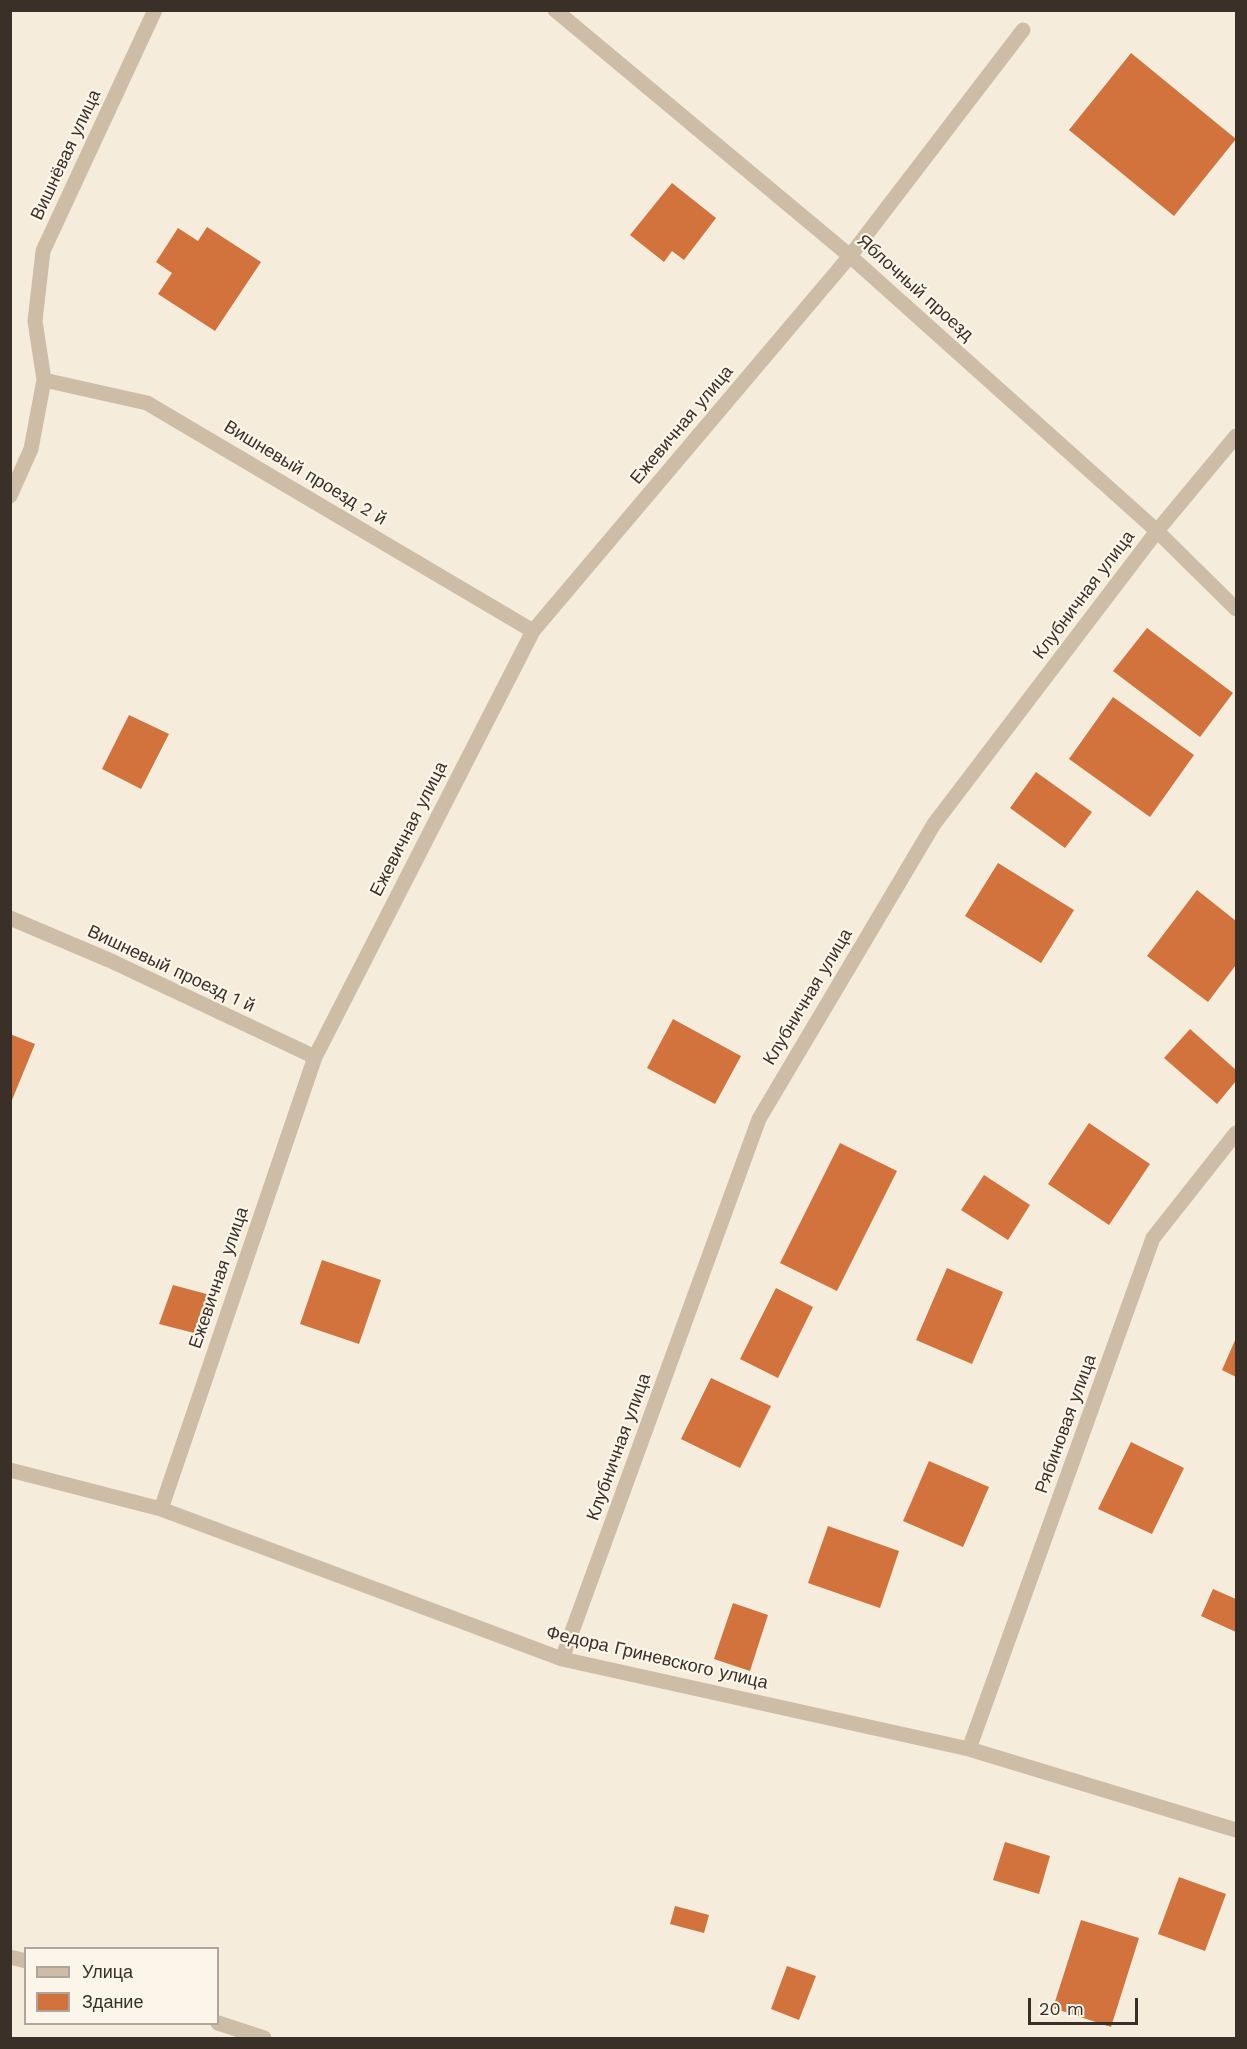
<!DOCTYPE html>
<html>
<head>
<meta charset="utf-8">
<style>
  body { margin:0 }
  #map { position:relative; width:1247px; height:2049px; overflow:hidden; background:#f5ecdc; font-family:"Work Sans",sans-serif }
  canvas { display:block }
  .frame { position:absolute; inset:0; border:12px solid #3a3028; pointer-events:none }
  .legend { position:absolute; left:24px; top:1947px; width:195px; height:78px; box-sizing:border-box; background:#fcf5e9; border:2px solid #aea69c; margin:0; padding:8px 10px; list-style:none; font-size:18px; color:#3a3028 }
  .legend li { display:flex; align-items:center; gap:12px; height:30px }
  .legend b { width:30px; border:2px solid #aea69c }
  .scale { position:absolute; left:1028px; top:1998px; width:110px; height:27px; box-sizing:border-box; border:3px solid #3a3028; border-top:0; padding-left:8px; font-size:18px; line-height:21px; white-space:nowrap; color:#3a3028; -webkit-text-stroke:4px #fcf5e9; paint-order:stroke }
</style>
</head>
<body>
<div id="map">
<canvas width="1247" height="2049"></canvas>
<div class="frame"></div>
<ul class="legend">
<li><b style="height:8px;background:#cebda6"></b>Улица</li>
<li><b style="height:16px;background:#d2723d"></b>Здание</li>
</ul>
<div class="scale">20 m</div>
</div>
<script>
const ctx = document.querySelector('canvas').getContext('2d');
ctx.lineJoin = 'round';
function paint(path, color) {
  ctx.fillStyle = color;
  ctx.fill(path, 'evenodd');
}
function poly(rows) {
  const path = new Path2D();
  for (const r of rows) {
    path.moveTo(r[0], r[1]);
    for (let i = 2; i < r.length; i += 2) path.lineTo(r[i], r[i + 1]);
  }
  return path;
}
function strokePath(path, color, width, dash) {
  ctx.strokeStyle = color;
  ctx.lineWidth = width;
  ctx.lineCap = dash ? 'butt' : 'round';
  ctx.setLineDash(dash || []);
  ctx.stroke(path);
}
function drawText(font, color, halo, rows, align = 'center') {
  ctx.font = font + ' "Work Sans",sans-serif';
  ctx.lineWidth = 4.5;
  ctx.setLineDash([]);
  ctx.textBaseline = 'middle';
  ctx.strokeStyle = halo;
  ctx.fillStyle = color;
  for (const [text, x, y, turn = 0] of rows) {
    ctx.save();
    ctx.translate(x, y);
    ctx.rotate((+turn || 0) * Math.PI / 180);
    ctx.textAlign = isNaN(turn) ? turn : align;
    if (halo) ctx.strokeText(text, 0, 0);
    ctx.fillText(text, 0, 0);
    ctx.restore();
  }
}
const building = poly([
  [1131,53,1236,139,1174,216,1069,130],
  [672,183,716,218,684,260,672,251,664,262,630,235],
  [207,227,261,262,215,331,158,294,172,273,156,262,178,228,198,241],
  [1147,628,1233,693,1200,737,1113,671],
  [1113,697,1194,755,1150,817,1069,759],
  [129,715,169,734,141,789,102,769],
  [1036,772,1092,812,1065,848,1010,808],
  [998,863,1074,910,1041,963,965,916],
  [1197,890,1236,921,1236,965,1208,1002,1147,956],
  [673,1019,741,1056,715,1104,647,1068],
  [1190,1029,1236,1070,1236,1081,1217,1104,1164,1058],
  [10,1034,35,1044,12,1100,10,1099],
  [1089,1123,1150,1164,1109,1225,1048,1184],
  [840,1143,897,1171,837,1291,780,1263],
  [984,1175,1030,1205,1008,1240,961,1210],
  [322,1260,381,1280,359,1344,300,1324],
  [947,1268,1003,1292,972,1364,916,1340],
  [173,1285,210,1295,198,1334,159,1324],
  [776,1288,813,1307,778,1378,740,1359],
  [1236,1338,1236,1377,1222,1370],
  [711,1378,771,1406,740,1468,681,1439],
  [1131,1442,1184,1468,1152,1534,1098,1509],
  [929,1461,989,1487,963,1547,903,1521],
  [828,1526,899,1551,880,1608,808,1583],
  [1213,1589,1236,1599,1236,1632,1201,1616],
  [733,1603,768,1615,750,1671,714,1659],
  [1005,1842,1050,1856,1039,1894,993,1880],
  [1179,1877,1226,1894,1205,1951,1158,1934],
  [675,1906,709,1915,704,1933,670,1924],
  [1081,1920,1139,1938,1111,2027,1053,2008],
  [787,1966,816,1976,799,2020,771,2009]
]);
const lane = poly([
  [850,256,1023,30]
]);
const street = poly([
  [555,10,850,256,1157,531,1236,609],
  [44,380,147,403,533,631],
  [10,496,31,449,44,380,35,321,43,251,155,10],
  [10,918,109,960,315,1057],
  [10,1470,161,1509,562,1659,969,1749,1236,1830],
  [161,1509,315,1057,533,631,850,256],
  [562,1659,759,1119,934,824,1157,531,1236,436],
  [969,1749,1153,1238,1236,1133],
  [10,1957,26,1961],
  [218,2023,264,2038]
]);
const streetNames = [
  ["Вишнёвая улица",66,155,-65],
  ["Яблочный проезд",915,288,42],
  ["Ежевичная улица",682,425,-50],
  ["Вишневый проезд 2 й",305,473,31],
  ["Клубничная улица",1084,595,-53],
  ["Ежевичная улица",409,829,-63],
  ["Вишневый проезд 1 й",171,969,25],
  ["Клубничная улица",808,997,-59],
  ["Ежевичная улица",219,1278,-71],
  ["Рябиновая улица",1066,1424,-70],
  ["Клубничная улица",619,1447,-70],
  ["Федора Гриневского улица",657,1658,13]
];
paint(building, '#d2723d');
strokePath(lane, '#cebda6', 15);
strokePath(street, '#cebda6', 15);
drawText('18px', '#3a3028', '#fcf5e9', streetNames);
</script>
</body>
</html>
